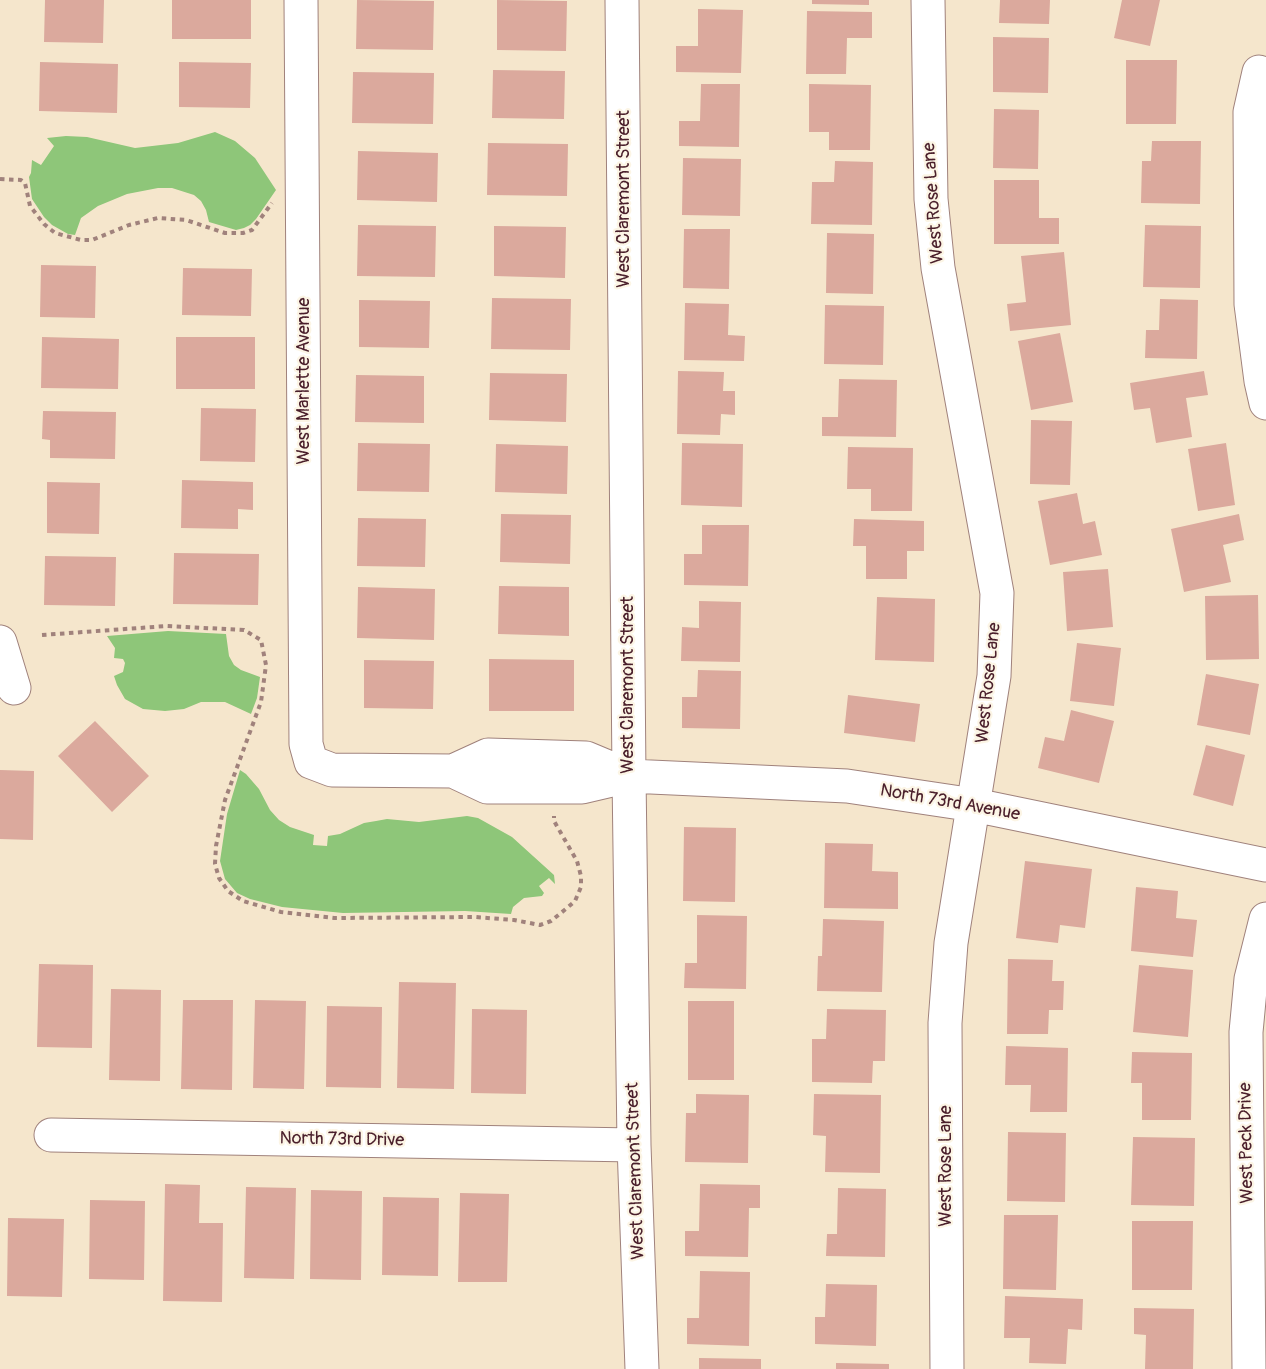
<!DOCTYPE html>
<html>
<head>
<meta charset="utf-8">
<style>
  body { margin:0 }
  canvas { display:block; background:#f5e6cc }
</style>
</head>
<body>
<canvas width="1266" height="1369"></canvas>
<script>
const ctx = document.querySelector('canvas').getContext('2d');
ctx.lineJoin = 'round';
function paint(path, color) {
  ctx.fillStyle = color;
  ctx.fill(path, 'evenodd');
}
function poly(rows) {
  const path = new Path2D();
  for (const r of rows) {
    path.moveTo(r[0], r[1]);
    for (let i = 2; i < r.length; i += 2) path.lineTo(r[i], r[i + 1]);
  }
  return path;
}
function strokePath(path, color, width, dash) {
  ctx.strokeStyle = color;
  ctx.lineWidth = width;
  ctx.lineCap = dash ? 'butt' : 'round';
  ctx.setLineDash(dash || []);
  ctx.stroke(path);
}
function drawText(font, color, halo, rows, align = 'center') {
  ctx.font = font + ' Pangolin,sans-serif';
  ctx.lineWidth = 4.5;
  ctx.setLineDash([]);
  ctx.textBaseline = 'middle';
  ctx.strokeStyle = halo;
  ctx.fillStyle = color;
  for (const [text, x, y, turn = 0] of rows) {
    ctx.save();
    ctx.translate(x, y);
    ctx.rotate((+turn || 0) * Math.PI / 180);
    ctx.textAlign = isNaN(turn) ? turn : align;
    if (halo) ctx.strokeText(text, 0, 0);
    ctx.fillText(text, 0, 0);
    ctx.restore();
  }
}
const green = poly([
  [215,132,235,141,255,158,276,190,256,219,250,225,244,228,236,230,209,222,206,210,201,201,194,195,172,188,158,188,127,194,98,206,81,218,75,235,68,234,52,225,44,217,32,199,29,177,31,173,32,160,41,165,54,146,47,138,66,136,87,137,135,148,178,143],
  [168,631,226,634,229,656,234,665,241,670,260,677,257,698,251,714,225,702,201,702,184,709,165,711,143,709,125,699,117,685,114,676,123,672,125,663,123,659,114,658,115,648,107,636],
  [240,770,246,774,259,789,270,810,279,820,290,827,314,835,313,845,327,846,328,836,340,834,364,823,376,821,387,819,419,822,467,816,478,818,512,837,554,875,555,884,549,878,539,886,544,893,542,896,524,898,513,907,511,914,465,911,343,913,282,907,250,899,237,893,225,879,220,861,227,814]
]);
const building = poly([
  [45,0,104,0,103,43,44,42],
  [172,0,251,0,251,39,172,39],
  [357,0,434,1,433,50,356,49],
  [497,0,567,1,566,51,497,50],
  [812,0,869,0,869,5,812,4],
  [1000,0,1050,0,1049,24,999,23],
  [1122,0,1160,0,1150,46,1114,38],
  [698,9,743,10,741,73,676,72,676,46,698,46],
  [807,11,872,12,872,38,847,38,846,74,806,74],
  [993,37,1049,38,1048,93,993,92],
  [1126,60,1177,60,1176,124,1126,124],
  [40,62,118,64,117,113,39,111],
  [179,62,251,63,250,108,179,107],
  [493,70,565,71,564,119,492,118],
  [353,72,434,73,433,124,352,123],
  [701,84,740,84,739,147,679,146,679,121,700,121],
  [809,84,871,85,870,150,829,150,829,132,809,132],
  [994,109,1039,110,1038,169,993,168],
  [1152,141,1201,141,1200,204,1141,203,1142,161,1151,161],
  [488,143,568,144,567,196,487,195],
  [358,151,438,153,437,202,357,200],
  [683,158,741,159,740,216,682,215],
  [835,161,873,162,872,225,811,224,812,182,834,182],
  [994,180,1039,180,1039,218,1059,218,1059,244,994,244],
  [358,225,436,226,435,277,357,276],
  [1145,225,1201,226,1200,288,1143,287],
  [494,226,566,227,565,278,494,276],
  [684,229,730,229,729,289,683,288],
  [827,233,874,234,873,294,826,293],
  [1064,252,1071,325,1010,331,1007,304,1026,302,1021,256],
  [41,265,96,266,95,318,40,317],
  [183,268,252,269,251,316,182,315],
  [492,298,571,299,570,350,491,349],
  [1160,299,1198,300,1197,359,1145,358,1146,330,1159,330],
  [359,300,430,301,429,348,359,347],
  [685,303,729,304,728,335,745,336,744,361,684,360],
  [825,305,884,306,883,365,824,364],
  [1060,333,1073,402,1031,410,1018,341],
  [42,337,119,339,118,389,41,388],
  [176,337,255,337,255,389,176,389],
  [678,371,724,372,723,391,735,391,735,415,721,414,720,435,677,434],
  [1204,371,1208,395,1186,398,1192,437,1156,443,1150,408,1134,410,1130,383],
  [490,373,567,374,566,422,489,420],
  [356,375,424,376,424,423,355,422],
  [839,379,897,380,896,437,822,436,822,417,838,417],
  [201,408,256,409,255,462,200,461],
  [43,411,116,412,115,459,50,458,50,440,42,439],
  [1031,420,1072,421,1070,485,1030,484],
  [358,443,430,444,429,492,357,491],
  [682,443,743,444,742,507,681,505],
  [1226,443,1235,505,1198,511,1188,449],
  [496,444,568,446,567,494,495,492],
  [848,447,913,448,912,511,871,511,871,489,847,489],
  [182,480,253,482,253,510,238,509,238,529,181,528],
  [47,482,100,483,99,534,47,533],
  [1077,493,1083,524,1095,521,1102,555,1050,565,1038,501],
  [501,514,571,515,570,564,500,562],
  [1239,514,1244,540,1223,545,1231,582,1184,592,1171,529],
  [358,518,426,519,425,567,357,566],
  [854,519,924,521,924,551,907,551,907,579,866,579,866,546,853,546],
  [702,525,749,525,748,586,684,585,684,554,702,554],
  [174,553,259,554,258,605,173,604],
  [45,556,116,557,115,606,44,605],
  [1108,569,1113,627,1067,631,1063,572],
  [499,586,569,587,569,636,498,634],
  [358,587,435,589,434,640,357,638],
  [1258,595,1259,659,1206,660,1205,596],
  [877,597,935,599,934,662,875,660],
  [699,601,741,602,740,662,681,661,682,627,699,628],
  [1077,643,1121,648,1114,706,1070,701],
  [489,659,574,660,574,711,489,711],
  [364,660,434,661,433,709,364,708],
  [698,670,741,671,740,729,682,728,682,697,697,697],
  [1206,674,1259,684,1250,735,1197,725],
  [848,695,920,704,915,742,844,733],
  [1071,710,1114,721,1099,783,1038,768,1045,737,1064,741],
  [95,721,149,776,112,812,58,756],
  [1206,745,1245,755,1233,806,1193,795],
  [0,770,34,771,33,840,0,839],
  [684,827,736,828,735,902,683,901],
  [825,843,873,844,872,871,898,872,898,909,824,908],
  [1025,861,1092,869,1085,928,1060,925,1058,943,1016,938],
  [1136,887,1178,891,1176,918,1197,920,1193,957,1131,951],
  [697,915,747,916,746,989,684,988,685,963,697,963],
  [823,919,884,921,882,992,817,991,818,956,822,956],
  [1008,959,1053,960,1052,981,1064,981,1063,1010,1049,1010,1048,1034,1007,1034],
  [39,964,93,965,92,1048,37,1047],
  [1139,965,1193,970,1188,1037,1133,1032],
  [399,982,456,983,454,1089,397,1088],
  [111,989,161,990,160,1081,109,1080],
  [183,1000,233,1000,232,1090,181,1089],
  [255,1000,306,1001,304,1089,253,1088],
  [688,1001,734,1001,734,1080,688,1080],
  [327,1006,382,1007,381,1088,326,1087],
  [472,1009,527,1010,526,1094,471,1093],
  [827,1009,886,1010,885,1061,873,1061,872,1083,812,1082,812,1039,826,1039],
  [1006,1046,1068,1048,1067,1112,1030,1112,1031,1085,1005,1085],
  [1132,1052,1192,1053,1191,1120,1142,1120,1142,1083,1131,1083],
  [696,1094,749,1095,748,1163,685,1162,686,1113,696,1113],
  [814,1094,881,1095,880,1173,825,1172,826,1136,813,1135],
  [1008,1132,1066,1133,1065,1202,1007,1201],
  [1133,1137,1195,1138,1194,1206,1131,1205],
  [165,1184,200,1185,199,1223,223,1223,222,1302,163,1301],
  [700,1184,760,1185,760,1208,749,1208,748,1257,685,1256,685,1231,699,1231],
  [246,1187,296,1188,294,1279,244,1278],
  [838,1188,886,1189,885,1257,826,1256,827,1234,837,1234],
  [311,1190,362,1191,361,1280,310,1279],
  [460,1193,509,1194,507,1282,458,1282],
  [383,1197,439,1198,438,1276,382,1275],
  [90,1200,145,1201,144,1280,89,1279],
  [1004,1215,1058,1215,1056,1290,1003,1289],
  [8,1218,64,1219,62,1297,7,1296],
  [1132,1221,1193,1221,1192,1290,1132,1290],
  [700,1271,750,1272,749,1346,687,1344,687,1318,699,1318],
  [826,1284,877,1285,876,1346,815,1344,815,1317,825,1317],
  [1005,1296,1083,1299,1082,1330,1068,1329,1066,1364,1029,1363,1030,1338,1004,1338],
  [1134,1308,1194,1309,1193,1369,1145,1369,1146,1335,1134,1334],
  [699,1358,761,1359,761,1369,699,1369],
  [836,1363,889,1364,889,1369,836,1369]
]);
const path = poly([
  [0,179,21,180,25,183,30,206,44,224,55,233,81,240,92,240,129,225,158,218,186,220,225,233,243,233,252,230,272,203],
  [42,635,167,626,244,630,261,640,266,665,261,702,225,800,216,846,215,864,219,878,228,891,243,901,281,912,334,918,475,917,514,920,540,925,551,921,567,908,575,901,581,887,581,876,577,861,554,821,554,816]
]);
const minor = poly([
  [301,0,306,744,311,762,332,770,453,771,488,755,586,758,629,776],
  [622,0,629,776,634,1145,642,1369],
  [928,0,931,199,938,268,997,593,994,676,951,943,945,1023,947,1369],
  [1259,72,1250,112,1251,304,1261,381,1266,403],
  [0,642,14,688],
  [453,771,487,787,582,787,629,776,847,786,974,805,1266,865],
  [51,1135,634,1145],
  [1249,1369,1246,1032,1251,979,1266,919]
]);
const streetNames = [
  ["West Claremont Street",624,199,-90],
  ["West Rose Lane",934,203,-94],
  ["West Marlette Avenue",304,381,-90],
  ["West Rose Lane",989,683,-84],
  ["West Claremont Street",628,685,-90],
  ["North 73rd Avenue",950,803,10],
  ["North 73rd Drive",342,1140,1],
  ["West Peck Drive",1247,1143,-91],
  ["West Rose Lane",946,1166,-90],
  ["West Claremont Street",636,1171,-92]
];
paint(green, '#8ec679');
paint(building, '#dba99d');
strokePath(minor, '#a0827c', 35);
strokePath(path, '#a0827c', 4, [4.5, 4.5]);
strokePath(minor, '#fff', 33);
drawText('18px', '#4a1f2b', '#fcf5e5', streetNames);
</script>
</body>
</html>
